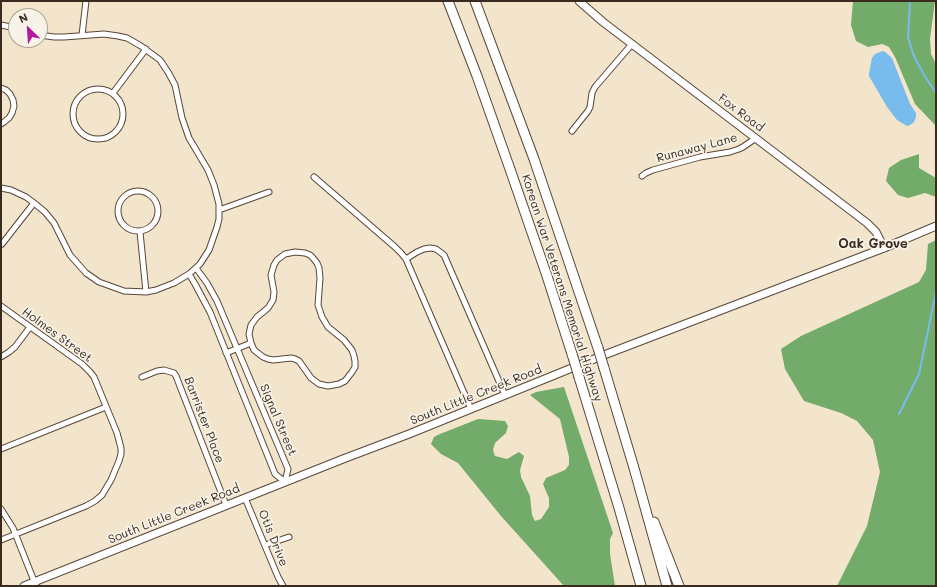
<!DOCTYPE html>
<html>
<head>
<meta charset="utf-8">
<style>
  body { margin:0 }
  #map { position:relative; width:937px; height:587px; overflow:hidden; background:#f3e4cc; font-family:Mali,sans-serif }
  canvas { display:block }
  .frame { position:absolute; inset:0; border:2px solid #3b2a1e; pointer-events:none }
  .north { position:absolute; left:8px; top:8px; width:40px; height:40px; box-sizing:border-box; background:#f7f3e8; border:1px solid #aca397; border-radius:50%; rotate:335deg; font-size:11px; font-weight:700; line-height:16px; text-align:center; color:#3b2a1e }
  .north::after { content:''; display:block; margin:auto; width:14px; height:18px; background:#b5179e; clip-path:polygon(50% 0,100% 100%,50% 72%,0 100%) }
</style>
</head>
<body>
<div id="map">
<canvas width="937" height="587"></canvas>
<div class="frame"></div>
<div class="north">N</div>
</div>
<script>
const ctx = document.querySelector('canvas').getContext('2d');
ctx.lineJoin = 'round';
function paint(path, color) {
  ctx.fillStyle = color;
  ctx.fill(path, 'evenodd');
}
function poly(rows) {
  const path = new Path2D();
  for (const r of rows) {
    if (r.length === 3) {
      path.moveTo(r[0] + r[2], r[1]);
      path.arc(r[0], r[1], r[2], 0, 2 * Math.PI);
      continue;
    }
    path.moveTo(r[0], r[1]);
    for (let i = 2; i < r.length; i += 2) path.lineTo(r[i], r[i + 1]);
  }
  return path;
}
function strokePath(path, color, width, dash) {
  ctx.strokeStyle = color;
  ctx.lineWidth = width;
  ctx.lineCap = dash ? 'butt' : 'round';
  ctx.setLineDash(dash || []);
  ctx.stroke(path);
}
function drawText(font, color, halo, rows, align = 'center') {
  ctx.font = font + ' Mali,sans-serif';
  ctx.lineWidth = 3.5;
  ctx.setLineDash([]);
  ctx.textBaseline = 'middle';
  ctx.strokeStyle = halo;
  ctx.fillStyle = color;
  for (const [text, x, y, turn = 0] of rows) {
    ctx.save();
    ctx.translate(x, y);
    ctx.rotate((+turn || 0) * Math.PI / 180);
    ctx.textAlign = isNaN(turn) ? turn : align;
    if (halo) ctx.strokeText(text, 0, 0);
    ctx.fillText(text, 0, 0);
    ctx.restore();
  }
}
const forest = poly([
  [853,1,935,1,930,39,931,54,936,64,936,126,915,104,895,57,889,47,882,44,868,47,856,41,851,25],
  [919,154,919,168,936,178,936,197,925,193,908,198,898,195,886,181,889,168,901,160],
  [936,240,936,586,837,586,867,526,880,472,873,440,857,421,841,413,804,401,785,369,781,349,801,336,919,282,926,270,928,244],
  [564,387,613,533,610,539,610,554,615,586,564,586,501,516,458,463,441,454,431,444,434,437,440,434,478,419,505,421,508,426,506,433,495,443,493,450,495,456,507,459,519,452,524,456,520,470,521,477,530,496,532,515,535,521,541,519,549,507,549,498,543,484,546,478,565,470,569,465,569,457,560,419,530,395,536,392]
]);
const water = poly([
  [884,51,892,58,910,104,916,113,916,117,914,122,910,125,907,126,897,120,887,107,869,76,869,73,872,58,875,54,880,52]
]);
const stream = poly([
  [910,1,908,37,913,54,924,75,936,93],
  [899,414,919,374,936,292]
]);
const street = poly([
  [1,25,16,28],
  [82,35,86,1],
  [1,88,6,90,10,94,13,100,14,106,12,113,9,118,4,122,1,124],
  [98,114,25],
  [113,93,146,49],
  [572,131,588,111,590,107,592,93,595,87,632,44],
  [642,176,646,173,653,170,700,157,730,152,739,149,743,147,756,138],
  [314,177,395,247,401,253,406,259,471,409],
  [1,188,11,190,26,197,34,203,45,212,54,223,70,255,86,273,99,282,124,291,146,292,156,290,174,283,189,274,200,264,209,250,217,227,219,219,219,204,214,185,208,170,189,138,182,118,175,85,168,72,160,60,141,46,127,38,118,36,104,34,64,37,54,37,40,35],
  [138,211,20],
  [219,210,269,192],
  [140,232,146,292],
  [2,244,34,203],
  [406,259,417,252,424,249,430,248,436,249,444,255,505,395],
  [189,274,195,284,210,312,275,474,285,482,288,469,217,301,207,283,196,268],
  [1,306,82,364,90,372,94,377,117,433,121,448,121,454,119,461,111,480,102,495,95,501,86,506,1,540],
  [226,353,251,343,254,350,263,357,268,359,273,360,291,358,295,359,299,361,311,378,319,384,328,386,339,384,345,381,352,372,355,367,355,361,354,356,352,350,344,340,328,327,322,317,318,305,320,278,319,268,317,263,313,258,310,255,305,253,295,252,285,254,277,260,274,265,271,275,274,292,273,300,268,308,257,317,251,325,249,334,251,343],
  [1,357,9,352,15,347,30,327],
  [142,377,157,371,164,370,174,373,176,376,226,505],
  [1,449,106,407],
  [245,498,278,577,283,586],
  [1,509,13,528,36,586],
  [265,545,289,537]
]);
const secondary = poly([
  [579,1,603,22,867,223,876,232,884,248],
  [24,586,343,459,409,434,604,355,884,248,936,226]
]);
const highway = poly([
  [448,1,477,76,511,172,547,276,573,357],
  [475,1,534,159,598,348],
  [604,368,634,468,667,586],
  [579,377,619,508,641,586],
  [654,522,679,586]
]);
const highwayBridge = poly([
  [598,348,604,368],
  [573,357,579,377]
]);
const streetNames = [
  ["Fox Road",741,113,37],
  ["Runaway Lane",697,148,-15],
  ["Korean War Veterans Memorial Highway",562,288,72],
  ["Holmes Street",57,335,36],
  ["South Little Creek Road",476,395,-22],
  ["Barrister Place",204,420,69],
  ["Signal Street",278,420,67],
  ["South Little Creek Road",174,514,-22],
  ["Otis Drive",273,538,68]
];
const neighbourhoodNames = [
  ["Oak Grove",873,244]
];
paint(forest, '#72ab6a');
paint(water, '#77bced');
strokePath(stream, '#77bced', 2);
strokePath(street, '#574638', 7);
strokePath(secondary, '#574638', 9);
strokePath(highway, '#574638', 11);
strokePath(street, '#fff', 5);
strokePath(secondary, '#fff', 7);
strokePath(highway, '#fff', 9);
strokePath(highwayBridge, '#574638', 11, []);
strokePath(highwayBridge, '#fff', 9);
drawText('12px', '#3b2a1e', '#f7f3e8', streetNames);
drawText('bold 13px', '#3b2a1e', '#f7f3e8', neighbourhoodNames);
</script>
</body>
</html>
